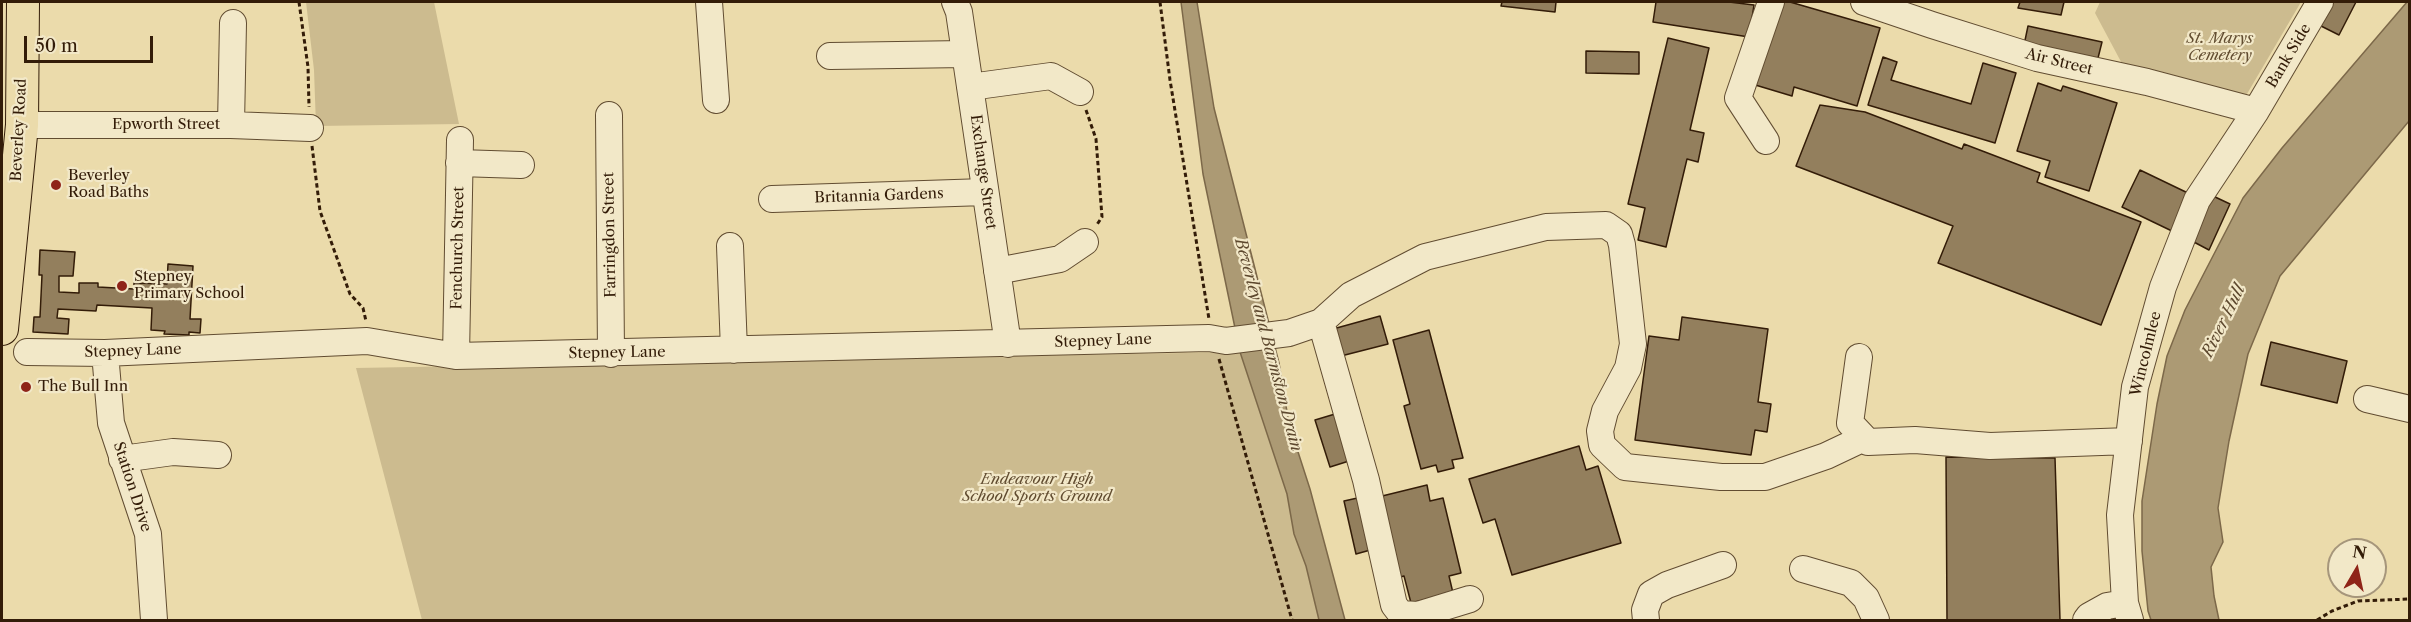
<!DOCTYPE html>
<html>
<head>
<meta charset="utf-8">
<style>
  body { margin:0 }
  #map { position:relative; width:2411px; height:622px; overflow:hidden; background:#ebdbab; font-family:"Libre Caslon Text",serif }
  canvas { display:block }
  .frame { position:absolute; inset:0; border:3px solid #331c08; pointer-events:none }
  .north { position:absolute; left:2327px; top:538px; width:60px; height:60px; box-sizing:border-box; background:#f2e8c8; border:2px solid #a6967b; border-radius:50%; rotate:9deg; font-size:16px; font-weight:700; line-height:24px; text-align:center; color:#331c08 }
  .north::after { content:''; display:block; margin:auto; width:21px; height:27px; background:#8f2418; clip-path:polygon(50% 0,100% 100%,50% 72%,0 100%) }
  .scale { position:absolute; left:24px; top:36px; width:129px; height:27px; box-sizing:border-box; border:3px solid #331c08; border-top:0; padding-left:8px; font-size:18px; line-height:21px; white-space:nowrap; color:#331c08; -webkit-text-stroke:4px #f2e8c8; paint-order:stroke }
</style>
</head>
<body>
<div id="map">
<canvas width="2411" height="622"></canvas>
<div class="frame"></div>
<div class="north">N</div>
<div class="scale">50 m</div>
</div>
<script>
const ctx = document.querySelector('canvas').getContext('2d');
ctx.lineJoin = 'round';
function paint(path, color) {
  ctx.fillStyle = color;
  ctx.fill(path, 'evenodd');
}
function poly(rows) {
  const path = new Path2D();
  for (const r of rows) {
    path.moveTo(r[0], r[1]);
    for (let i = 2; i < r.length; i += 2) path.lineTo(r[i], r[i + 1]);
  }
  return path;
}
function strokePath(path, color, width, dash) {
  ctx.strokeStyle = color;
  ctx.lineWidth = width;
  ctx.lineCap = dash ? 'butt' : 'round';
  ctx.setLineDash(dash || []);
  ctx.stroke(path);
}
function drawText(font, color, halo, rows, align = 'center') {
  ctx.font = font + ' "Libre Caslon Text",serif';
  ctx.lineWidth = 4.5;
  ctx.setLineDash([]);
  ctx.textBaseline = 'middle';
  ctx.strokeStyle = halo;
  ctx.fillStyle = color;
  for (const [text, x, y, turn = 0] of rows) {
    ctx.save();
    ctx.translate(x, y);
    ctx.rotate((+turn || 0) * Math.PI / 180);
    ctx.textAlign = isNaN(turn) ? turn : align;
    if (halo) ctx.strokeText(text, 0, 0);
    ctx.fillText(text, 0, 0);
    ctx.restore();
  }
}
const green = poly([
  [306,2,434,2,459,124,316,126,314,70],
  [2100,2,2301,2,2244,99,2127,73,2095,13],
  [1240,352,1287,494,1294,534,1306,566,1319,620,422,620,356,368]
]);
const water = poly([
  [1181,2,1197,2,1214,108,1279,363,1289,424,1310,489,1345,620,1319,620,1306,566,1294,534,1287,494,1240,352,1203,174,1181,2],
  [2407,2,2410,2,2409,121,2280,276,2248,354,2229,441,2218,508,2223,542,2211,567,2214,596,2219,620,2151,620,2148,611,2142,551,2142,501,2157,404,2167,356,2185,310,2243,198,2282,148,2407,2]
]);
const building = poly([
  [1502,2,1556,2,1555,12,1501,6,1502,2],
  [1656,2,1729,2,1754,5,1749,37,1653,22,1656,2],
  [1776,2,1790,2,1880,28,1857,106,1794,87,1792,96,1752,84,1776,2],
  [2020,2,2064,2,2061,15,2018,8,2020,2],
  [2330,2,2356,2,2339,35,2319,25,2330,2],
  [2028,26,2102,42,2096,66,2023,50,2028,26],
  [1668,38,1709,48,1690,130,1704,133,1698,162,1687,159,1666,247,1638,240,1645,208,1628,204,1668,38],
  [1586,51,1639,52,1639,74,1586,73,1586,51],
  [1883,57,1897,62,1891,80,1971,104,1983,63,2016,73,1995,143,1868,105,1883,57],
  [2038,83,2061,91,2063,86,2117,103,2089,191,2045,177,2050,161,2017,151,2038,83],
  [1820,105,1865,112,1962,149,1964,144,2040,173,2037,182,2141,222,2101,325,1938,263,1953,226,1796,166,1820,105],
  [2140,170,2192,195,2174,232,2122,207,2140,170],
  [2213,196,2230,204,2209,250,2192,241,2213,196],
  [40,250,75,252,73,276,59,276,59,292,79,293,79,283,98,283,98,287,134,289,134,283,167,284,168,264,193,266,190,319,201,319,200,333,189,332,189,335,164,334,165,331,151,330,152,308,97,305,96,311,58,309,57,318,69,319,68,334,33,332,34,317,40,317,42,275,39,275,40,250],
  [1380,316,1388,344,1341,356,1333,329,1380,316],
  [1682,317,1768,329,1758,402,1771,404,1767,432,1755,430,1751,455,1635,440,1649,336,1679,340,1682,317],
  [1429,330,1463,458,1452,460,1454,468,1438,472,1436,465,1421,469,1404,406,1410,404,1393,340,1429,330],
  [2271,342,2347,361,2337,403,2261,385,2271,342],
  [1335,414,1349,461,1330,467,1315,420,1335,414],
  [1579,446,1586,470,1598,466,1621,543,1512,575,1495,519,1483,523,1469,479,1579,446],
  [1946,457,2055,458,2060,620,1947,620,1946,457],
  [1427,485,1430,501,1443,498,1461,573,1449,576,1453,593,1411,603,1404,576,1393,579,1374,498,1427,485],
  [1362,497,1374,549,1356,554,1344,501,1362,497]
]);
const path = poly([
  [299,2,308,67,309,107],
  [1160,2,1170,80,1209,319],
  [1086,110,1096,139,1102,217,1096,226],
  [312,146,320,211,350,294,363,308,366,321],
  [1219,359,1292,620],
  [2317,620,2332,611,2358,601,2410,599]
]);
const minor = poly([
  [709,2,716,100],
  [955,2,959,12,1008,344],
  [1864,2,1932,25,2037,58,2147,82,2256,111],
  [830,56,965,54],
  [970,87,1051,76,1080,92],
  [609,115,611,354],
  [22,125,231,125,310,128],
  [231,125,233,23],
  [1766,141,1738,98,1771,2],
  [459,163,521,165],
  [772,199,985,192],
  [730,246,734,350],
  [997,271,1060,259,1085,242],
  [1321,322,1366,480,1394,605,1401,614,1418,615,1470,599],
  [27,352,105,353,367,341,456,356,1209,338,1226,341,1289,333,1321,322,1351,295,1425,257,1546,227,1606,225,1619,234,1622,245,1633,344,1628,368,1605,411,1600,431,1602,445,1625,467,1721,477,1765,477,1826,456,1864,438],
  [105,353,111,423,148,534,154,620],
  [456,356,460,140],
  [1859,357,1850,423,1868,442,1915,440,1990,446,2129,441],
  [2367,399,2410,409],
  [122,459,173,452,218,455],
  [1803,569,1851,583,1866,598,1876,620],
  [1646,620,1645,610,1651,594,1667,585,1723,565],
  [2086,620,2089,616,2107,606,2125,603],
  [2130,620,2125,603,2120,515,2135,387,2163,287,2197,200,2256,111,2320,2]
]);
const major = poly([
  [2,329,22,125,23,2]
]);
const markers = [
  [56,185,6,"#8f2418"],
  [122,286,6,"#8f2418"],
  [26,387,6,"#8f2418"]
];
const parkNames = [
  ["St. Marys",2220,39],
  ["Cemetery",2220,56],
  ["Endeavour High",1037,480],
  ["School Sports Ground",1037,497]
];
const streetNames = [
  ["Bank Side",2289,56,-59],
  ["Air Street",2059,62,14],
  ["Epworth Street",166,125],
  ["Beverley Road",19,130,-87],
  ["Exchange Street",983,172,82],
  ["Britannia Gardens",879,196,-2],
  ["Farringdon Street",610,235,-91],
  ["Fenchurch Street",458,248,-89],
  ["Stepney Lane",1103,341,-2],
  ["Stepney Lane",133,351,-2],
  ["Stepney Lane",617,353,-1],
  ["Wincolmlee",2146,354,-76],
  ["Station Drive",132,487,72]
];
const poiNames = [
  ["Beverley",68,176],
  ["Road Baths",68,193],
  ["Stepney",134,277],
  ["Primary School",134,294],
  ["The Bull Inn",38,387]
];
const waterNames = [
  ["River Hull",2224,321,-64],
  ["Beverley and Barmston Drain",1268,345,75]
];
paint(green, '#ccbb8f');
paint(water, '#ac9a74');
strokePath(water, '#7c6849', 1.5);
paint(building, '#937f5d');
strokePath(building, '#331c08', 1.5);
strokePath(minor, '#614c31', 28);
strokePath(major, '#331c08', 34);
strokePath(path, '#331c08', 3, [4.5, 3]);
strokePath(minor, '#f2e8c8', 26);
strokePath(major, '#ebdbab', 32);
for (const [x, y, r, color] of markers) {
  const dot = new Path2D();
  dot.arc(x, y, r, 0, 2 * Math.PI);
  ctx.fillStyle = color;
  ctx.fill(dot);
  strokePath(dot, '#f2e8c8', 2);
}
drawText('italic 15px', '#614c30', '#f2e8c8', parkNames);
drawText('15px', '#331c08', '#f2e8c8', streetNames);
drawText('15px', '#331c08', '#f2e8c8', poiNames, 'left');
drawText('italic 16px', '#5d482e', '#f2e8c8', waterNames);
</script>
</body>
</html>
